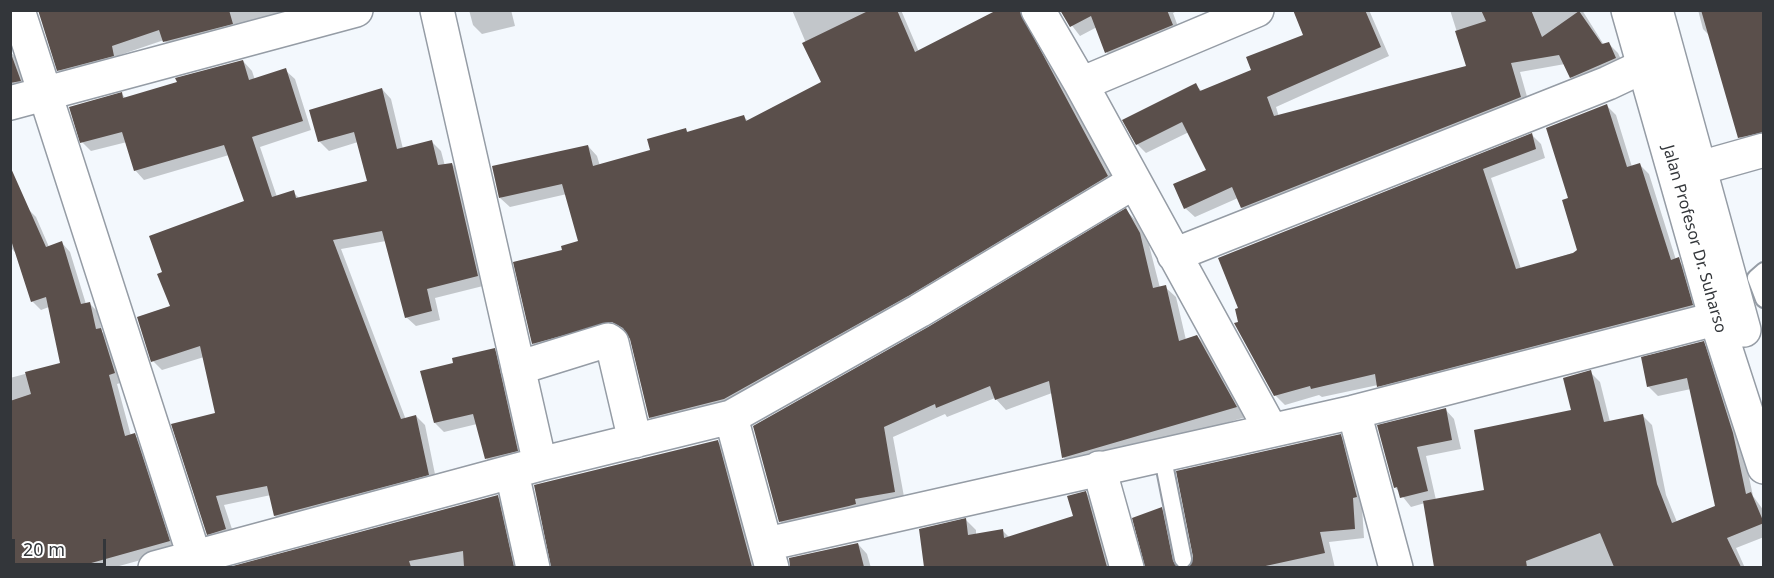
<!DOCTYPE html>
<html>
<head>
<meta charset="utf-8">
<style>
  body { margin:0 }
  #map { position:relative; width:1774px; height:578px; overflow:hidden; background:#f3f8fd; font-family:"Noto Sans",sans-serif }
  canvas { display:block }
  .frame { position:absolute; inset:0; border:12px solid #33363a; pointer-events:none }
  .scale { position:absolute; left:12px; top:539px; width:94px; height:27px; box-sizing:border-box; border:3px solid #33363a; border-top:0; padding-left:8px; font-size:18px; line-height:21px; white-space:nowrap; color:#33363a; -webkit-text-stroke:4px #fff; paint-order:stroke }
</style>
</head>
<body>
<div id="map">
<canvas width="1774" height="578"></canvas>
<div class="frame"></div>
<div class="scale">20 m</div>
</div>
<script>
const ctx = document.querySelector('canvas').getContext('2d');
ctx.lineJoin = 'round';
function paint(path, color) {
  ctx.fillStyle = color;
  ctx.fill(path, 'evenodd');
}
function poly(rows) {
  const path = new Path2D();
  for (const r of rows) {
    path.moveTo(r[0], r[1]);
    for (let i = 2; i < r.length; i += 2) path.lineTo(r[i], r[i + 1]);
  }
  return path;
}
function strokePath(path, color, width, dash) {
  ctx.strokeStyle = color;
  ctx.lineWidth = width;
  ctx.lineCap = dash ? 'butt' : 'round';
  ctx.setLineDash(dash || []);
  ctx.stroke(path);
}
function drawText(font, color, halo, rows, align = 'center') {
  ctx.font = font + ' "Noto Sans",sans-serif';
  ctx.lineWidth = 6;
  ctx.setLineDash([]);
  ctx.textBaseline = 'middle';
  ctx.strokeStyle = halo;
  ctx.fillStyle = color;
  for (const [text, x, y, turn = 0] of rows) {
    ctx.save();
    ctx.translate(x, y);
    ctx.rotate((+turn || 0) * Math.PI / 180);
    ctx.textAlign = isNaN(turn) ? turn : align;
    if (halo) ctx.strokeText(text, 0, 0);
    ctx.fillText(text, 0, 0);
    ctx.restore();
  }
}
const shadow = poly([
  [39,10,281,10,283,20,174,51,164,40,120,55,123,65,68,80,59,70],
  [469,10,511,10,515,26,482,34,473,25],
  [792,10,901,10,919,52,1001,10,1033,10,1031,30,1117,185,734,408,660,427,650,417,629,334,622,330,543,353,533,343,564,251,580,242,567,194,510,207,500,198,588,146,597,156,600,166,652,151,686,130,689,133,744,117,748,121,823,83],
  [1060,10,1179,10,1173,13,1181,35,1116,62,1107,53,1097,27,1080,36],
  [1295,10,1369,10,1389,56,1276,107,1279,117,1468,67,1450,10,1582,10,1604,45,1608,43,1618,53,1625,68,1580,87,1571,77,1565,64,1520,72,1530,107,1251,217,1242,208,1238,198,1195,217,1185,208,1208,171,1189,132,1146,153,1137,144,1195,85,1203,92,1253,71,1305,35],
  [1698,10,1764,10,1764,144,1750,148,1740,137,1710,36,1703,29],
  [10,52,20,61,29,90,10,96],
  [243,61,252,71,255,80,285,70,295,79,311,130,260,147,277,197,293,192,300,199,369,183,358,142,329,151,320,142,311,111,382,89,391,99,403,149,432,142,441,151,445,166,452,164,461,173,487,285,435,298,440,320,416,326,406,317,386,241,341,249,406,420,416,416,425,425,437,484,284,525,275,516,271,495,224,505,235,538,217,543,208,534,216,414,204,357,162,370,153,361,172,307,246,201,229,155,144,180,135,170,127,142,91,151,82,142,122,94,126,99],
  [1606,105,1616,115,1632,167,1640,165,1649,174,1676,260,1688,269,1701,315,1388,395,1378,385,1322,397,1319,395,1285,405,1275,395,1236,324,1532,135,1541,144,1545,158,1491,178,1521,269,1579,251,1570,199],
  [28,209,36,217,49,247,62,243,70,252,86,304,90,304,98,312,102,332,109,338,123,382,117,384,131,436,134,435,143,443,177,550,112,568,10,568,10,378,62,364,49,307,41,310,32,301,17,254,10,247,10,216],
  [1126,210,1136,221,1149,245,1160,288,1165,287,1176,297,1186,340,1197,336,1207,347,1246,417,1074,468,1064,458,1052,393,1006,410,995,398,947,417,945,414,893,437,905,502,791,532,780,521,929,329],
  [1703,343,1713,353,1742,444,1753,496,1764,511,1764,537,1736,548,1745,568,1436,568,1425,503,1411,507,1395,487,1379,427,1445,409,1454,419,1461,449,1426,456,1436,500,1486,491,1572,411,1590,372,1600,382,1610,422,1642,415,1652,425,1666,495,1677,522,1717,507,1691,389,1658,396,1648,386],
  [494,350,503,359,526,460,496,468,487,459,477,424,444,432,435,423,455,364],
  [1340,436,1350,446,1366,506,1362,507,1364,538,1329,542,1335,568,1189,568],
  [717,441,727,451,758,568,553,568,553,564],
  [1086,493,1096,503,1114,568,925,568,921,530,966,520,976,530,976,535,1003,531,1010,538,1075,517],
  [497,497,507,506,520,568,235,568],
  [1162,509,1171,519,1182,568,1146,568,1134,519],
  [858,544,867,554,871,568,791,568,790,559]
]);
const building = poly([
  [38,10,229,10,233,24,163,42,159,30,112,46,114,56,57,71],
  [870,10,897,10,915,52,997,10,1019,10,1108,176,910,295,724,399,649,418,630,339,623,328,612,322,532,344,513,262,562,250,561,246,578,241,562,184,499,198,492,166,588,145,593,166,650,150,647,139,686,128,687,132,744,115,746,121,821,82,802,43],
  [1060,10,1167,10,1173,25,1105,53,1091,16,1070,27],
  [1293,10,1365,10,1381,47,1267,97,1274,116,1466,66,1455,31,1486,21,1481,10,1531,10,1542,37,1579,11,1602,44,1609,42,1616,58,1570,78,1559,55,1511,63,1521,97,1241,208,1232,187,1184,209,1173,184,1206,170,1182,122,1136,145,1122,120,1196,83,1200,91,1251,70,1246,57,1303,35],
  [1701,10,1764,10,1764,132,1738,138],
  [10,51,21,81,10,83],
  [243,60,249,80,286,68,303,121,252,137,272,197,294,190,296,198,367,181,354,132,318,142,309,110,382,88,397,149,432,140,438,165,452,163,478,276,427,289,432,311,405,318,382,231,333,240,401,419,416,415,429,475,274,516,267,486,216,496,226,529,207,535,171,424,215,413,200,346,151,362,137,317,170,306,157,274,162,272,149,236,244,201,224,145,134,171,122,132,80,143,69,107,122,92,123,98,177,82,175,78],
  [1607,104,1627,167,1640,163,1671,260,1679,257,1693,305,1377,387,1375,374,1311,389,1310,386,1274,396,1234,323,1238,322,1235,309,1238,308,1218,258,1532,133,1536,149,1483,169,1516,269,1573,253,1577,250,1562,200,1568,198,1546,128],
  [10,166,46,247,62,241,81,304,90,302,96,329,101,328,115,373,109,375,125,436,135,433,170,541,77,567,10,567,10,401,31,394,25,372,60,363,46,297,31,302,10,237],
  [1126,208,1140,233,1153,288,1166,285,1179,341,1197,335,1237,407,1062,458,1049,381,995,400,990,386,936,408,935,404,884,427,895,492,855,499,856,504,849,506,779,522,753,426,928,327],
  [1704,341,1733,433,1746,494,1751,492,1764,523,1727,538,1741,567,1614,567,1600,533,1526,561,1527,567,1434,567,1423,501,1484,490,1474,430,1571,410,1563,378,1591,370,1604,422,1643,414,1657,484,1672,523,1715,506,1687,378,1647,387,1641,357],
  [495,348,518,451,485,459,473,414,434,423,420,371,453,363,452,358],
  [1446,408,1452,440,1417,447,1428,491,1400,498,1397,487,1394,488,1377,425],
  [1341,434,1357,497,1353,498,1355,529,1320,532,1325,553,1261,567,1189,567,1193,557,1176,471],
  [718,440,752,567,551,567,534,485],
  [1086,491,1107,567,924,567,919,529,966,518,968,535,1003,529,1004,538,1073,516,1067,496],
  [498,495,514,567,464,567,463,551,409,561,411,567,229,567],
  [1162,507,1173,561,1177,567,1145,567,1132,518],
  [858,543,864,567,790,567,789,558]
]);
const lane = poly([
  [1764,271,1756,278,1764,299],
  [1162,454,1183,559]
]);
const street = poly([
  [18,10,198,568],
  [437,10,540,464],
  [1038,10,1081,84,1271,430],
  [1081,84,1257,10],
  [10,103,356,10],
  [1700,168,1764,150],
  [1174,255,1608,83,1644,66],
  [518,368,608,340,612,343,635,441],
  [1354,412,1396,568],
  [731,417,772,568],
  [1099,468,1127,568],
  [512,473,533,568],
  [767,544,1354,412,1738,313],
  [155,568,540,464,731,417,919,311,1134,182]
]);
const primary = poly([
  [1628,10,1716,319,1764,467],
  [1656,10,1744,330]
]);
const streetNames = [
  ["Jalan Profesor Dr. Suharso",1694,239,74]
];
paint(shadow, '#0003');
paint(building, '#5a4f4b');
strokePath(lane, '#959ca5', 20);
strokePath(street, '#959ca5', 36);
strokePath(primary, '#959ca5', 36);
strokePath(lane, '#fff', 16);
strokePath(street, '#fff', 33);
strokePath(primary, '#fff', 33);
drawText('16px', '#33363a', '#fff', streetNames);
</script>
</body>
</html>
